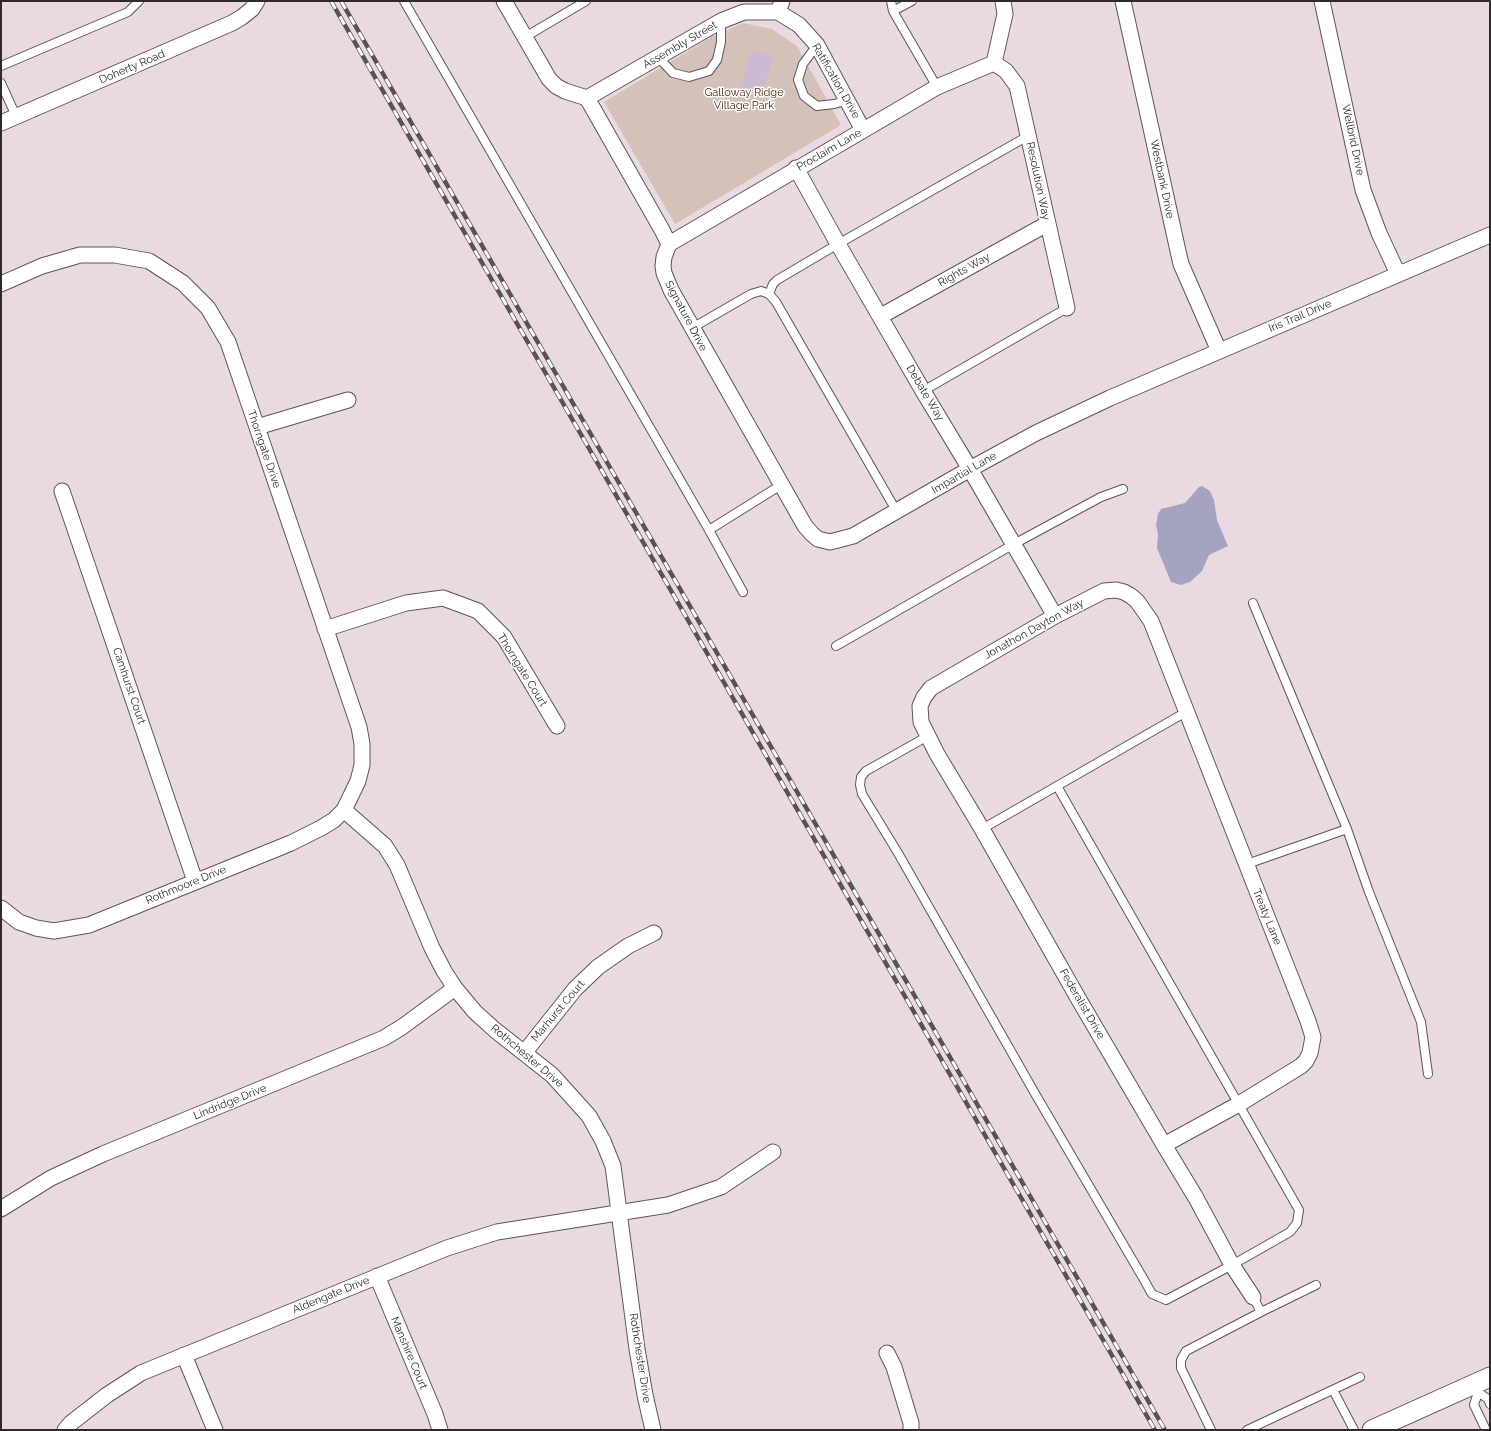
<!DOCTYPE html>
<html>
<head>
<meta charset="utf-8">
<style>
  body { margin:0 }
  #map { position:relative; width:1491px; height:1431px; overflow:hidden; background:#ead9e1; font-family:Raleway,sans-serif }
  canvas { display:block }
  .frame { position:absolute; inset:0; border:2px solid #2f292c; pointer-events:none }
</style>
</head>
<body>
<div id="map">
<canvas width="1491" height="1431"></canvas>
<div class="frame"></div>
</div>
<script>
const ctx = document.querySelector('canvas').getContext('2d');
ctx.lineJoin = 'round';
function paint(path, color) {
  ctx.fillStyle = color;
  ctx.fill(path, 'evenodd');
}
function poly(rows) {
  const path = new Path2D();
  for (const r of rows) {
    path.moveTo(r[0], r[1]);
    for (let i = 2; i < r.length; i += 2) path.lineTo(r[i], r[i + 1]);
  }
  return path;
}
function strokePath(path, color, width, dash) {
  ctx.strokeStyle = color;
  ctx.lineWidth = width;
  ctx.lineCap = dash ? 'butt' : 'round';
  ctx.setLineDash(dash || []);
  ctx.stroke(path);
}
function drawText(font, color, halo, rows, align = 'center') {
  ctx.font = font + ' Raleway,sans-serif';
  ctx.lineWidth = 3;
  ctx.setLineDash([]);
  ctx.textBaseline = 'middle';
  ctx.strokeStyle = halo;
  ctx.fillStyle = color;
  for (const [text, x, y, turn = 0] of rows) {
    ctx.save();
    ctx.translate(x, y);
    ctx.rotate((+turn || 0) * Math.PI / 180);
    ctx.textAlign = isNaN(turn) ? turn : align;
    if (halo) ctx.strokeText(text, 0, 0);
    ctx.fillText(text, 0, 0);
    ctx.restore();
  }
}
const green = poly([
  [743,23,772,29,797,46,841,125,675,224,604,102,711,37]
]);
const water = poly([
  [1202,486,1210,491,1214,500,1217,520,1228,546,1209,555,1202,571,1190,582,1181,585,1171,582,1157,548,1158,534,1156,525,1158,514,1161,509,1185,503,1199,487]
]);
const building = poly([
  [752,50,774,57,762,93,741,86]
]);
const service = poly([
  [404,1,709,530,743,592],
  [891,1,893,11,937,87],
  [893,11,912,1],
  [525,37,586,1],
  [817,45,803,64,798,80,804,96,817,106,834,104,848,100],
  [658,57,673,73,689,77,709,71,717,60,721,42,721,21],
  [1,66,128,12,139,1],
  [1,83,16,116],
  [769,294,773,284,777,280,838,244,1028,136],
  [692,328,751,294,761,291,769,294,776,302,897,512],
  [923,391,1067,308],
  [709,530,781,485],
  [836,646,1014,544,1101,497,1123,489],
  [928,736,866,771,861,777,860,785,862,794,898,853,1037,1097,1143,1278,1152,1294,1166,1300,1232,1265,1290,1232,1297,1223,1299,1210,1057,786],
  [982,829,1186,712],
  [1347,829,1369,892,1421,1022,1428,1074],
  [1247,864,1347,829,1253,603],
  [1261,1312,1316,1285],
  [1476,1388,1478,1392,1488,1399,1490,1404],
  [1333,1390,1354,1430],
  [1478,1392,1474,1405,1486,1430],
  [1211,1430,1181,1368,1181,1360,1186,1351,1261,1312,1253,1297],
  [1247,1430,1360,1377]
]);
const minor = poly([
  [504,1,549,79,556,86,565,91,587,98,662,230,669,244,664,257,663,266,664,273,671,290,805,526,812,534,818,539,830,542,853,536,970,469,1036,433,1110,398,1490,235],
  [782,1,778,12,799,25,817,45,863,130],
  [1123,1,1178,251,1181,264,1219,351],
  [1322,1,1363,190,1379,233,1398,274],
  [994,63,1006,71,1017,86,1067,308],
  [994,63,1005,14,1003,1],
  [587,98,721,21,744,12,778,12],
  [1,123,232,23,242,17,252,9,257,1],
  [796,168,838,244,923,391,970,469,1055,616],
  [669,244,937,87,994,63],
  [1,284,42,266,80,255,115,255,149,261,183,283,208,308,228,342,359,727,362,744,362,765,358,781,344,810,334,820,321,828,291,843,89,925,54,931,36,928,19,922,1,908],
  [881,316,1047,224],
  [257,427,348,400],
  [62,491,195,881],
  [325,629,406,603,443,598,478,611,504,637,557,726],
  [344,810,385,846,397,865,432,948,444,971,455,988,475,1012,495,1030,552,1075,589,1116,603,1141,613,1166,637,1349,645,1395,653,1430],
  [524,1053,575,989,598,967,628,946,654,933],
  [1164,1145,1239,1104,1301,1066,1306,1061,1310,1053,1313,1037,1308,1021,1151,621,1137,601,1131,596,1124,592,1116,590,1104,591,1055,616,931,688,924,697,920,706,921,722,937,754,982,829,1078,998,1164,1145,1196,1198,1232,1265,1253,1297],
  [1,1209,51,1178,103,1154,384,1038,402,1027,455,988],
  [377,1276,435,1414,440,1430],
  [887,1353,894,1367,911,1423,911,1430],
  [184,1355,215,1430],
  [65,1430,71,1423,107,1395,141,1373,447,1248,497,1232,668,1205,721,1187,773,1152]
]);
const tertiary = poly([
  [1372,1430,1490,1377]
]);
const rail = poly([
  [331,1,1155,1430],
  [341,1,1165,1430]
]);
const streetNames = [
  ["Assembly Street",680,45,-30],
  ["Doherty Road",132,67,-23],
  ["Ratification Drive",836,81,60],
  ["Wellbrid Drive",1353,140,78],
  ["Proclaim Lane",829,150,-30],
  ["Westbank Drive",1162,179,78],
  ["Resolution Way",1038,181,78],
  ["Rights Way",964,270,-29],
  ["Signature Drive",686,316,62],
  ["Iris Trail Drive",1300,316,-23],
  ["Debate Way",925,393,59],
  ["Thorngate Drive",264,449,71],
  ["Impartial Lane",964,473,-30],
  ["Jonathon Dayton Way",1034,629,-29],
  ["Thorngate Court",522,670,58],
  ["Camhurst Court",129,686,71],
  ["Rothmoore Drive",186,885,-22],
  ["Treaty Lane",1267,917,68],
  ["Federalist Drive",1082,1004,60],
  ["Marhurst Court",558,1011,-50],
  ["Rothchester Drive",527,1056,40],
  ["Lindridge Drive",230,1102,-22],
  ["Aldengate Drive",331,1295,-22],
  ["Manshire Court",409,1353,67],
  ["Rothchester Drive",640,1358,81]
];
const parkNames = [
  ["Galloway Ridge",744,93],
  ["Village Park",744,106]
];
paint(green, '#d4c2b9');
paint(water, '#a5a4c0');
paint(building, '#ccbad3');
strokePath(service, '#615259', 10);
strokePath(minor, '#615259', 17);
strokePath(tertiary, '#615259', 21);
strokePath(service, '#fff', 8);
strokePath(minor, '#fff', 15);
strokePath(tertiary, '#fff', 19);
strokePath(rail, '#5a5156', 4.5);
strokePath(rail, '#fff', 3, [9]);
drawText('11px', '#2f292c', '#fff', streetNames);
drawText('11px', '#4e250e', '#fff', parkNames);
</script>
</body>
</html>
